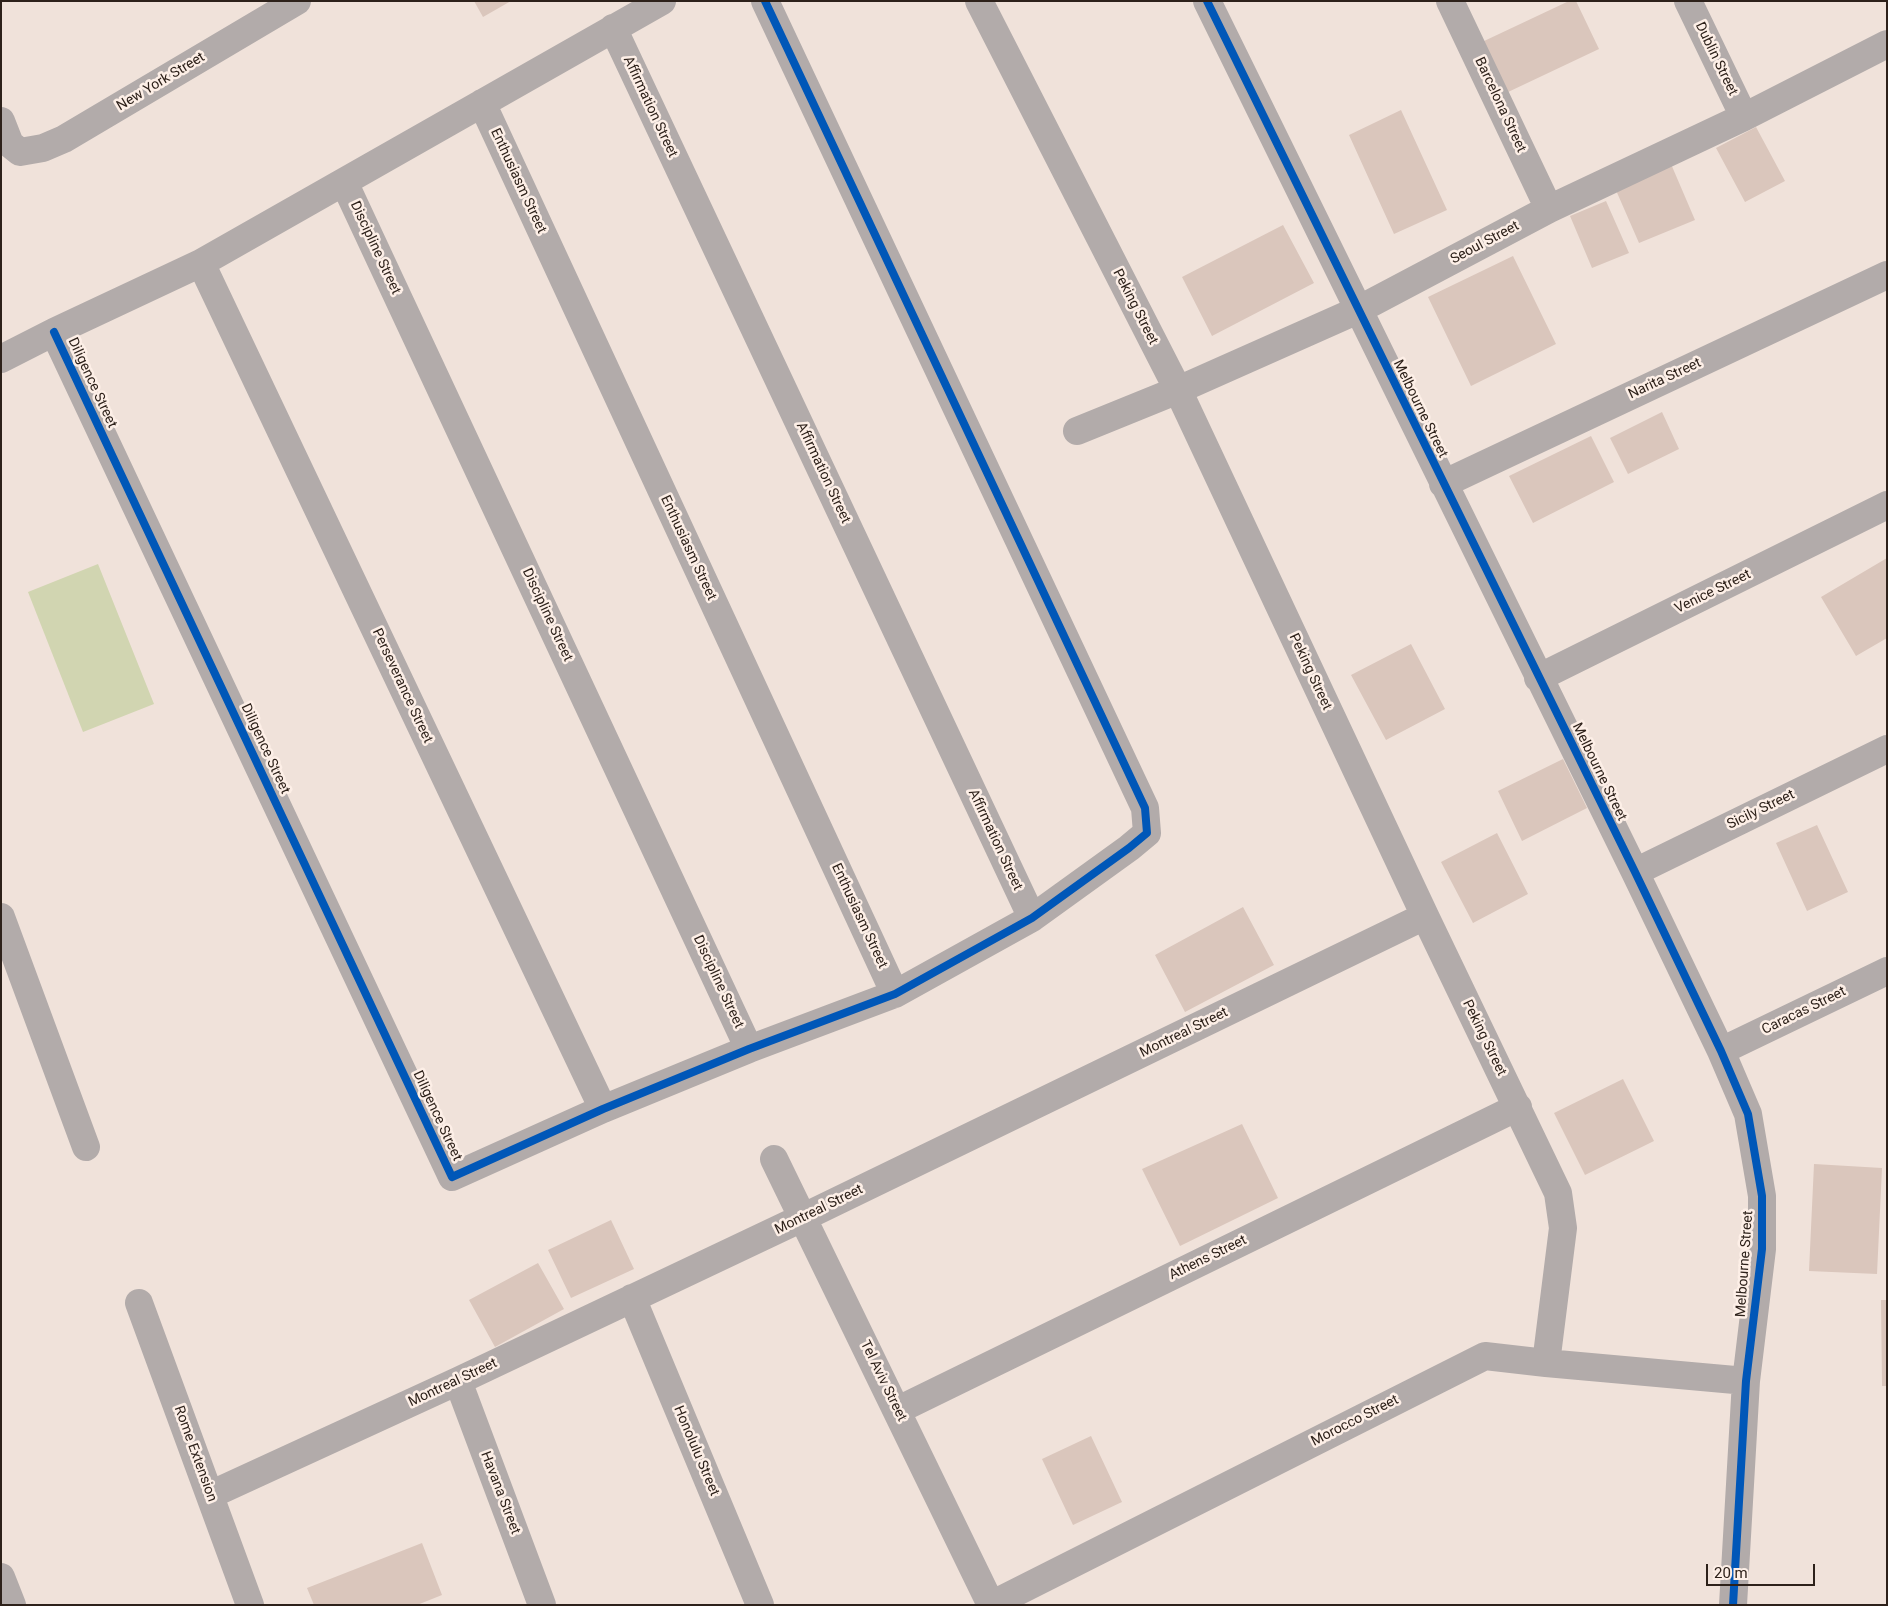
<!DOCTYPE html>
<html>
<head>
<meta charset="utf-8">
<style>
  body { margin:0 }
  #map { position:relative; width:1888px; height:1606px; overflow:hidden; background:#f0e2da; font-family:Roboto,sans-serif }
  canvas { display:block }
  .frame { position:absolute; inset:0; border:2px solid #2d211a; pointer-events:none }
  .scale { position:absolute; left:1706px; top:1564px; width:109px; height:22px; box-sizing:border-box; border:2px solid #2d211a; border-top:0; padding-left:6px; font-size:15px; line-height:18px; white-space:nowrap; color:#2d211a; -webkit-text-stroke:4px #fdefe7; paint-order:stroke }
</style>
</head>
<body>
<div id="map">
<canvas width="1888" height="1606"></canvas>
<div class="frame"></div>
<div class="scale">20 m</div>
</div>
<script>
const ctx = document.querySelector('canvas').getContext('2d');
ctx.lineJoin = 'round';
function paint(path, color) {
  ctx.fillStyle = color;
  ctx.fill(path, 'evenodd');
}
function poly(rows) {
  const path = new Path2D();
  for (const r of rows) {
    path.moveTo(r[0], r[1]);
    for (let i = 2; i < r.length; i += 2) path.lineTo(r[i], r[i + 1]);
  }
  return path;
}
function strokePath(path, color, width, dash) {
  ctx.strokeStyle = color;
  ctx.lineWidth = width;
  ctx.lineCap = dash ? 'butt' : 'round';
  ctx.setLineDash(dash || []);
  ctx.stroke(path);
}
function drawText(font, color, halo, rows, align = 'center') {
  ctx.font = font + ' Roboto,sans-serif';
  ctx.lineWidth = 5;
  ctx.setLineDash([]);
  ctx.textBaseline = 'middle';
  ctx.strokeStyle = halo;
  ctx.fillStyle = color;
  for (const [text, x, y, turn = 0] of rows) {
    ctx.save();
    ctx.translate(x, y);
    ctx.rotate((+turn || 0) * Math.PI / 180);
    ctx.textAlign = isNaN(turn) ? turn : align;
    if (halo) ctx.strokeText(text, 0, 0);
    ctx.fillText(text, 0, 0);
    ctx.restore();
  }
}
const green = poly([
  [98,564,154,704,83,732,28,592]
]);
const building = poly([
  [474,1,511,1,483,17],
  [1569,1,1576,1,1599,49,1506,93,1482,42],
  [1401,110,1447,210,1394,234,1349,135],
  [1756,127,1785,181,1745,202,1716,148],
  [1671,164,1695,220,1639,243,1615,188],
  [1606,201,1629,253,1592,268,1570,216],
  [1283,225,1314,283,1212,336,1182,277],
  [1513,256,1556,344,1471,386,1428,297],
  [1662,412,1679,449,1628,474,1610,438],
  [1591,436,1614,482,1533,523,1509,476],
  [1887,558,1887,638,1856,656,1821,597],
  [1411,644,1445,709,1386,740,1351,675],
  [1563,759,1587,808,1522,841,1498,791],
  [1817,825,1848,892,1807,911,1776,843],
  [1497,833,1528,894,1473,923,1441,862],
  [1243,907,1274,965,1185,1012,1155,955],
  [1623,1079,1654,1141,1585,1175,1554,1113],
  [1242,1124,1278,1198,1180,1246,1142,1169],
  [1814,1164,1882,1168,1877,1274,1809,1271],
  [611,1220,634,1269,571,1298,548,1250],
  [538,1263,564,1309,495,1347,469,1300],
  [1881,1300,1887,1300,1887,1386,1882,1386],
  [1091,1436,1122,1502,1073,1525,1042,1459],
  [422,1543,442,1595,417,1605,314,1605,307,1588]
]);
const minor = poly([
  [979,1,1178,390,1425,916,1558,1193,1563,1228,1546,1363],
  [1207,1,1635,872,1721,1051,1748,1114,1762,1196,1762,1249,1746,1381,1733,1605],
  [1450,1,1549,209],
  [1688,1,1744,117],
  [613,28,1032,918],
  [482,103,895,994],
  [1,121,10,144,20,152,43,148,64,139,297,1],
  [344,182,749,1049],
  [201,263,603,1109],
  [54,332,452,1177,603,1109,749,1049,895,994,1032,918,1129,848,1147,833,1145,808,765,1],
  [1,359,54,332,201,263,662,1],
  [1077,431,1178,390,1358,310,1549,209,1744,117,1887,44],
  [1443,484,1887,275],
  [1538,678,1887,505],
  [1635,872,1887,749],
  [1,917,86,1147],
  [1721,1051,1887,971],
  [774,1159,991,1605],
  [632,1298,760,1605],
  [139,1303,250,1605],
  [458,1381,542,1605],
  [898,1410,1518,1107],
  [210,1495,458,1381,802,1218,1425,916],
  [1,1577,12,1605],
  [991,1605,1485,1356,1546,1363,1746,1381]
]);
const cycleway = poly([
  [1207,1,1635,872,1721,1051,1748,1114,1762,1196,1762,1249,1746,1381,1733,1605],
  [54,332,452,1177,603,1109,749,1049,895,994,1032,918,1129,848,1147,833,1145,808,765,1]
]);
const streetNames = [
  ["Dublin Street",1716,59,64],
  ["New York Street",161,82,-31],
  ["Barcelona Street",1500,105,65],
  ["Affirmation Street",650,107,65],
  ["Enthusiasm Street",518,181,65],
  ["Seoul Street",1485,243,-28],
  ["Discipline Street",375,248,65],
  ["Peking Street",1135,307,63],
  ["Narita Street",1665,379,-25],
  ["Diligence Street",92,383,65],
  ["Melbourne Street",1420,409,64],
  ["Affirmation Street",823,473,65],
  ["Enthusiasm Street",688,548,65],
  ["Venice Street",1713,592,-26],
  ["Discipline Street",547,615,65],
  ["Peking Street",1310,672,65],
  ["Perseverance Street",402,686,65],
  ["Diligence Street",265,749,65],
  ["Melbourne Street",1599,772,64],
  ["Sicily Street",1761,810,-26],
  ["Affirmation Street",995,840,65],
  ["Enthusiasm Street",859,916,65],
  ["Discipline Street",718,982,65],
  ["Caracas Street",1804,1011,-26],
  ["Montreal Street",1184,1033,-26],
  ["Peking Street",1484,1038,64],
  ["Diligence Street",437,1116,65],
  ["Montreal Street",819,1210,-26],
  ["Athens Street",1208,1258,-26],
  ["Melbourne Street",1745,1264,-86],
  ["Tel Aviv Street",883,1381,64],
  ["Montreal Street",453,1383,-25],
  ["Morocco Street",1355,1421,-27],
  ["Honolulu Street",696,1451,67],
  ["Rome Extension",195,1454,70],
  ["Havana Street",500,1493,69]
];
paint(green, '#d1d5b1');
paint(building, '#dac6bc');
strokePath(minor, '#b2abaa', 28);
strokePath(cycleway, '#0057b8', 8);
drawText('14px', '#2d211a', '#fdefe7', streetNames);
</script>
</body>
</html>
